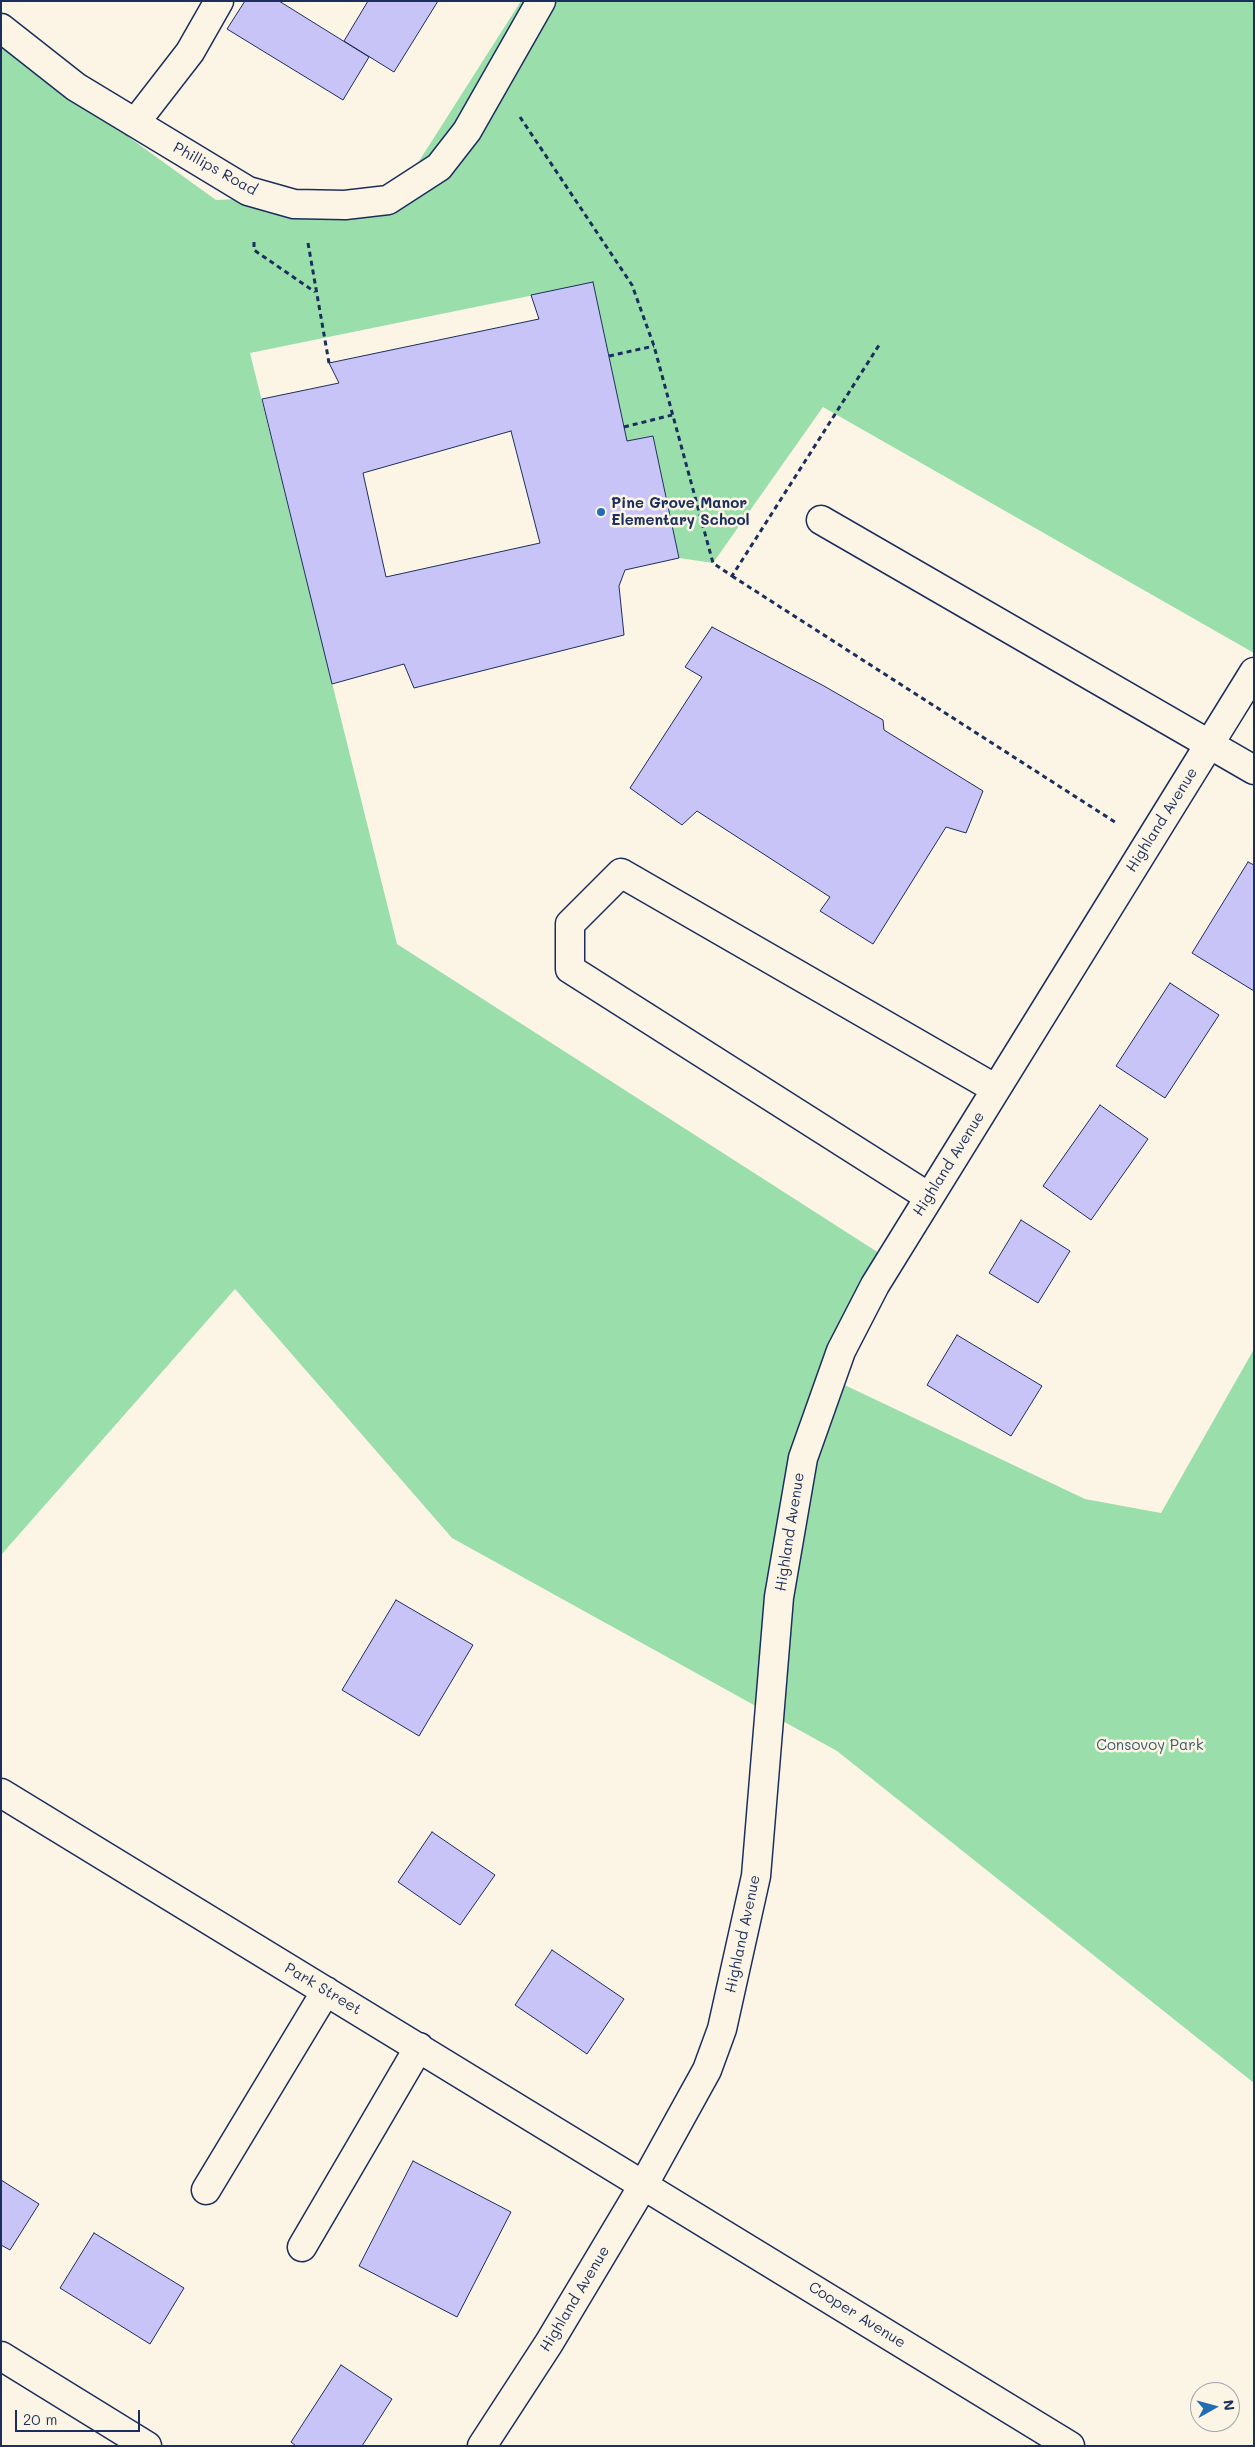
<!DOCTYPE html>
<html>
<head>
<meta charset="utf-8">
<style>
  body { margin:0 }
  #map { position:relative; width:1255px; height:2447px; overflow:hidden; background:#fcf5e5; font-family:Mali,sans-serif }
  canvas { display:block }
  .frame { position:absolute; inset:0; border:2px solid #1b2f5e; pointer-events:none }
  .north { position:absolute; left:1190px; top:2382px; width:50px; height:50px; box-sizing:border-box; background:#fcf5e5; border:1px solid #a2a6af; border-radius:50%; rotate:83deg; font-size:14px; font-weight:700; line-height:20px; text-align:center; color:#1b2f5e }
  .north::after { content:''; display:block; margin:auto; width:18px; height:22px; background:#1f6fb2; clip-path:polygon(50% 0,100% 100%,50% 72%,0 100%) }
  .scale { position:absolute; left:15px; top:2410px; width:125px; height:22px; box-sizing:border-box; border:2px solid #1b2f5e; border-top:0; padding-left:6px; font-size:15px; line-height:18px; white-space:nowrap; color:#1b2f5e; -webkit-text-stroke:4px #fcf5e5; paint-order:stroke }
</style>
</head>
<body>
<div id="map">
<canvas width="1255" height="2447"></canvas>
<div class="frame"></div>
<div class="north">N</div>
<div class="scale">20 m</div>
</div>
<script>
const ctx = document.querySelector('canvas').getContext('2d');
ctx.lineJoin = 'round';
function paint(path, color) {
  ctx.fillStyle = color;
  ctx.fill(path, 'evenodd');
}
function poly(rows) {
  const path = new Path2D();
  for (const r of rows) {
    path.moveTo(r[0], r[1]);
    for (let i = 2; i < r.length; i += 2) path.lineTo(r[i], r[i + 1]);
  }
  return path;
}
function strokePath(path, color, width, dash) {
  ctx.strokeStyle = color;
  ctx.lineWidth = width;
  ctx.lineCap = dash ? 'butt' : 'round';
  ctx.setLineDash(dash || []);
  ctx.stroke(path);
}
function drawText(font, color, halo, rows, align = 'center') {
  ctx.font = font + ' Mali,sans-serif';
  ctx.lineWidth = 5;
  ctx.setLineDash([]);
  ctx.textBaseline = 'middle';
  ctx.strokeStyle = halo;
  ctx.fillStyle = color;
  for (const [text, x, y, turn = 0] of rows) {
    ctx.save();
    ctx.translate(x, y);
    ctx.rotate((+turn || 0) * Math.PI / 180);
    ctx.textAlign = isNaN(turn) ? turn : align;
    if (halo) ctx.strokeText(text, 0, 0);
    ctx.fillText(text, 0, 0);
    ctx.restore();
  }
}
const green = poly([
  [521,1,1254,1,1254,653,823,407,713,563,679,558,653,436,627,441,593,283,250,353,397,944,893,1262,834,1380,1085,1499,1161,1513,1254,1349,1254,2083,837,1751,452,1538,235,1289,1,1555,1,45,216,200,400,191]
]);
const building = poly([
  [245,1,279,1,369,57,343,100,227,29,245,1],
  [368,1,438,1,394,72,344,41,368,1],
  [593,282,627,441,653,436,679,558,625,570,619,586,624,635,414,688,404,664,332,684,262,399,339,383,329,363,539,319,531,295,593,282],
  [511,431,540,543,386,577,363,473,511,431],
  [712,627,824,686,883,720,884,730,983,791,966,833,946,827,873,944,820,911,830,897,697,811,682,825,630,788,702,677,685,667,712,627],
  [1248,862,1254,865,1254,991,1192,953,1248,862],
  [1170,983,1219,1015,1165,1098,1116,1066,1170,983],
  [1100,1105,1148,1139,1091,1220,1043,1186,1100,1105],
  [1021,1220,1070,1251,1038,1303,989,1273,1021,1220],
  [957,1335,1042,1386,1011,1436,927,1385,957,1335],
  [396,1600,473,1645,419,1736,342,1690,396,1600],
  [432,1832,495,1875,460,1925,398,1882,432,1832],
  [552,1950,624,1999,587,2054,515,2005,552,1950],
  [413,2161,511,2212,457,2317,359,2266,413,2161],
  [1,2180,39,2204,10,2250,1,2245,1,2180],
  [94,2233,184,2288,150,2344,60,2288,94,2233],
  [341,2365,392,2399,362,2446,296,2446,291,2442,341,2365]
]);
const path = poly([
  [520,117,632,285,654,346,713,563,732,576,881,342],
  [254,242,254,250,315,292],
  [308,243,329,363],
  [609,356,654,346],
  [624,427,672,415],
  [732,576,1118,824]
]);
const minor = poly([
  [1,28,76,87,248,191,294,204,345,205,388,200,439,167,467,131,541,1],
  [135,123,190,52,219,1],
  [821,520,1254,770],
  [929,1197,570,969,570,924,621,873,996,1089],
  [1,1793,1070,2446],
  [206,2190,326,1991],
  [302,2247,419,2047],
  [1,2356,147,2446],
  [482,2446,549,2343,644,2184,707,2070,722,2029,756,1876,779,1597,803,1458,841,1351,875,1285,1254,672]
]);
const markers = [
  [601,512,5,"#1f6fb2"]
];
const streetNames = [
  ["Phillips Road",215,169,29],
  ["Highland Avenue",1162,820,-58],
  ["Highland Avenue",949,1164,-58],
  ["Highland Avenue",790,1532,-81],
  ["Highland Avenue",743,1934,-78],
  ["Park Street",323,1989,31],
  ["Highland Avenue",575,2299,-59],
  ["Cooper Avenue",857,2315,32]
];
const poiNames = [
  ["Pine Grove Manor",611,503],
  ["Elementary School",611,520]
];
const parkNames = [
  ["Consovoy Park",1150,1745]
];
paint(green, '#9adfab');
paint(building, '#c9c4f7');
strokePath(building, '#1b2f5e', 1);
strokePath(minor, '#1b2f5e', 31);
strokePath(path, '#1b2f5e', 3, [5, 4]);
strokePath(minor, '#fcf5e5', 28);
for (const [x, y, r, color] of markers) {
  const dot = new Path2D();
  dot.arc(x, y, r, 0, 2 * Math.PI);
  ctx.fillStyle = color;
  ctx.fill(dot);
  strokePath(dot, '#fcf5e5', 2);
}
drawText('15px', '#1b2f5e', '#fcf5e5', streetNames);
drawText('bold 15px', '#1b2f5e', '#fcf5e5', poiNames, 'left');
drawText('15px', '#3b5b71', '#fcf5e5', parkNames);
</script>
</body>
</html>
